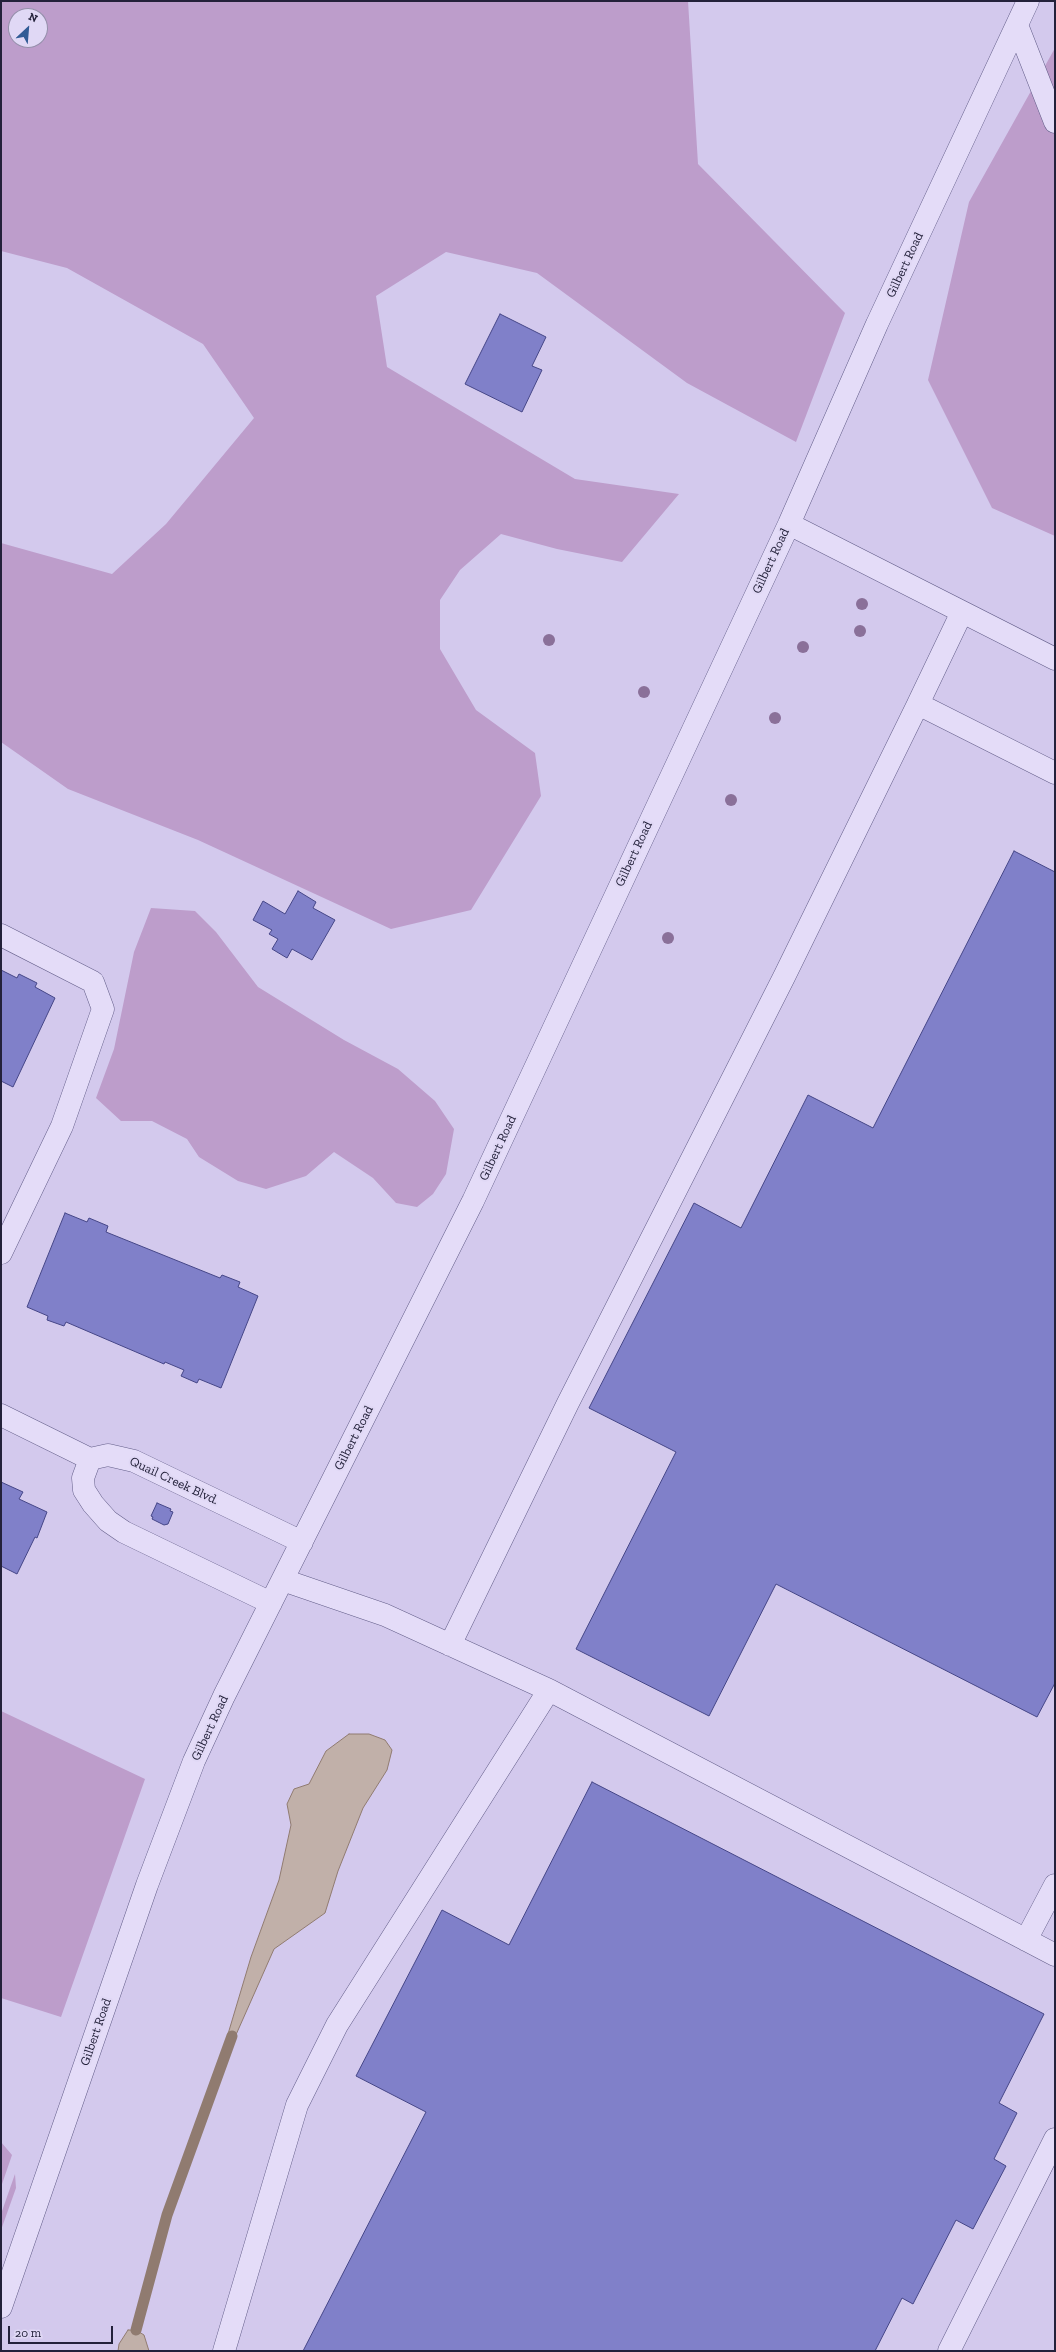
<!DOCTYPE html>
<html>
<head>
<meta charset="utf-8">
<style>
  body { margin:0 }
  #map { position:relative; width:1056px; height:2352px; overflow:hidden; background:#d3c9ed; font-family:"Zilla Slab",serif }
  canvas { display:block }
  .frame { position:absolute; inset:0; border:2px solid #23213a; pointer-events:none }
  .north { position:absolute; left:8px; top:8px; width:40px; height:40px; box-sizing:border-box; background:#e0d8f5; border:1px solid #948faa; border-radius:50%; rotate:26deg; font-size:11px; font-weight:700; line-height:16px; text-align:center; color:#23213a }
  .north::after { content:''; display:block; margin:auto; width:14px; height:18px; background:#315b95; clip-path:polygon(50% 0,100% 100%,50% 72%,0 100%) }
  .scale { position:absolute; left:8px; top:2326px; width:105px; height:18px; box-sizing:border-box; border:2px solid #23213a; border-top:0; padding-left:5px; font-size:12px; line-height:14px; white-space:nowrap; color:#23213a; -webkit-text-stroke:3px #e0d8f5; paint-order:stroke }
</style>
</head>
<body>
<div id="map">
<canvas width="1056" height="2352"></canvas>
<div class="frame"></div>
<div class="north">N</div>
<div class="scale">20 m</div>
</div>
<script>
const ctx = document.querySelector('canvas').getContext('2d');
ctx.lineJoin = 'round';
function paint(path, color) {
  ctx.fillStyle = color;
  ctx.fill(path, 'evenodd');
}
function poly(rows) {
  const path = new Path2D();
  for (const r of rows) {
    path.moveTo(r[0], r[1]);
    for (let i = 2; i < r.length; i += 2) path.lineTo(r[i], r[i + 1]);
  }
  return path;
}
function strokePath(path, color, width, dash) {
  ctx.strokeStyle = color;
  ctx.lineWidth = width;
  ctx.lineCap = dash ? 'butt' : 'round';
  ctx.setLineDash(dash || []);
  ctx.stroke(path);
}
function drawText(font, color, halo, rows, align = 'center') {
  ctx.font = font + ' "Zilla Slab",serif';
  ctx.lineWidth = 4;
  ctx.setLineDash([]);
  ctx.textBaseline = 'middle';
  ctx.strokeStyle = halo;
  ctx.fillStyle = color;
  for (const [text, x, y, turn = 0] of rows) {
    ctx.save();
    ctx.translate(x, y);
    ctx.rotate((+turn || 0) * Math.PI / 180);
    ctx.textAlign = isNaN(turn) ? turn : align;
    if (halo) ctx.strokeText(text, 0, 0);
    ctx.fillText(text, 0, 0);
    ctx.restore();
  }
}
const green = poly([
  [1,1,688,1,698,164,845,313,796,442,687,383,537,273,446,252,376,296,387,367,575,479,679,494,622,562,557,549,501,534,460,570,440,600,440,649,476,710,535,753,541,796,471,910,391,929,198,840,68,789,1,742,1,543,112,574,166,524,254,418,203,344,67,268,1,251],
  [16,16,40,16,40,40,16,40],
  [1055,48,1055,536,992,508,928,380,969,202],
  [151,908,195,911,216,932,258,987,344,1040,398,1069,435,1101,454,1129,446,1174,433,1194,417,1207,396,1203,373,1178,334,1152,306,1176,266,1189,238,1181,199,1157,187,1139,152,1121,121,1121,96,1098,114,1049,134,952],
  [1,1711,145,1779,61,2017,1,1998],
  [1,2142,12,2155,1,2187],
  [15,2174,16,2188,1,2230,1,2214]
]);
const water = poly([
  [349,1734,369,1734,385,1740,392,1750,387,1770,363,1808,338,1871,325,1913,274,1949,235,2037,228,2034,251,1957,279,1880,291,1825,287,1804,294,1789,309,1784,326,1751,349,1734],
  [128,2330,136,2330,144,2335,149,2351,118,2351,119,2344,128,2330]
]);
const stream = poly([
  [136,2330,167,2215,232,2036]
]);
const building = poly([
  [500,314,546,337,532,366,542,370,522,412,465,384,500,314],
  [1014,851,1055,872,1055,1683,1037,1717,776,1584,709,1716,576,1649,676,1452,589,1408,694,1203,741,1228,808,1095,873,1128,1014,851],
  [298,891,316,902,313,908,335,920,312,960,292,949,287,958,272,949,278,939,269,934,272,930,253,920,263,901,285,914,298,891],
  [1,970,17,978,19,974,37,983,35,987,55,998,13,1087,1,1081,1,970],
  [65,1213,87,1222,89,1218,108,1226,106,1232,220,1278,222,1275,240,1282,238,1287,258,1296,221,1388,199,1379,197,1383,181,1376,184,1370,165,1362,164,1364,66,1322,64,1326,47,1320,48,1316,27,1307,65,1213],
  [1,1482,23,1492,19,1499,47,1512,37,1538,35,1537,17,1574,1,1566,1,1482],
  [157,1503,171,1509,170,1511,173,1512,168,1524,164,1525,152,1519,153,1517,151,1516,157,1503],
  [592,1782,1044,2014,999,2103,1017,2113,994,2159,1006,2166,973,2229,956,2220,913,2304,902,2298,875,2351,303,2351,426,2112,356,2076,442,1910,509,1945,592,1782]
]);
const minor = poly([
  [1017,25,1055,122],
  [789,524,1055,659],
  [962,612,918,704,1055,773],
  [1,935,93,982,103,1009,62,1126,1,1253],
  [1,1415,90,1459,108,1455,134,1461,302,1542],
  [90,1459,83,1478,84,1490,93,1504,108,1521,124,1532,271,1603],
  [283,1580,385,1615,549,1690,1055,1955],
  [450,1645,568,1403,784,977,918,704],
  [1026,1940,1055,1885],
  [1,2307,147,1885,194,1761,224,1696,473,1201,789,524,877,324,1028,1],
  [224,2351,297,2105,337,2025,549,1690],
  [949,2351,1055,2139]
]);
const trees = [
  [862,604],
  [860,631],
  [549,640],
  [803,647],
  [644,692],
  [775,718],
  [731,800],
  [668,938]
];
const streetNames = [
  ["Gilbert Road",905,265,-65],
  ["Gilbert Road",771,561,-65],
  ["Gilbert Road",634,854,-65],
  ["Gilbert Road",498,1148,-65],
  ["Gilbert Road",354,1438,-63],
  ["Quail Creek Blvd.",174,1481,25],
  ["Gilbert Road",210,1728,-65],
  ["Gilbert Road",96,2032,-71]
];
paint(green, '#bd9dcb');
paint(water, '#c1b0a9');
strokePath(water, '#907b70', 1);
strokePath(stream, '#907b70', 11);
paint(building, '#8080c9');
strokePath(building, '#454687', 1);
strokePath(minor, '#635e89', 23);
strokePath(minor, '#e4dcf8', 22);
ctx.fillStyle = '#8a7099';
for (const [x, y] of trees) {
  ctx.beginPath();
  ctx.arc(x, y, 6, 0, 2 * Math.PI);
  ctx.fill();
}
drawText('13px', '#23213a', '#e0d8f5', streetNames);
</script>
</body>
</html>
